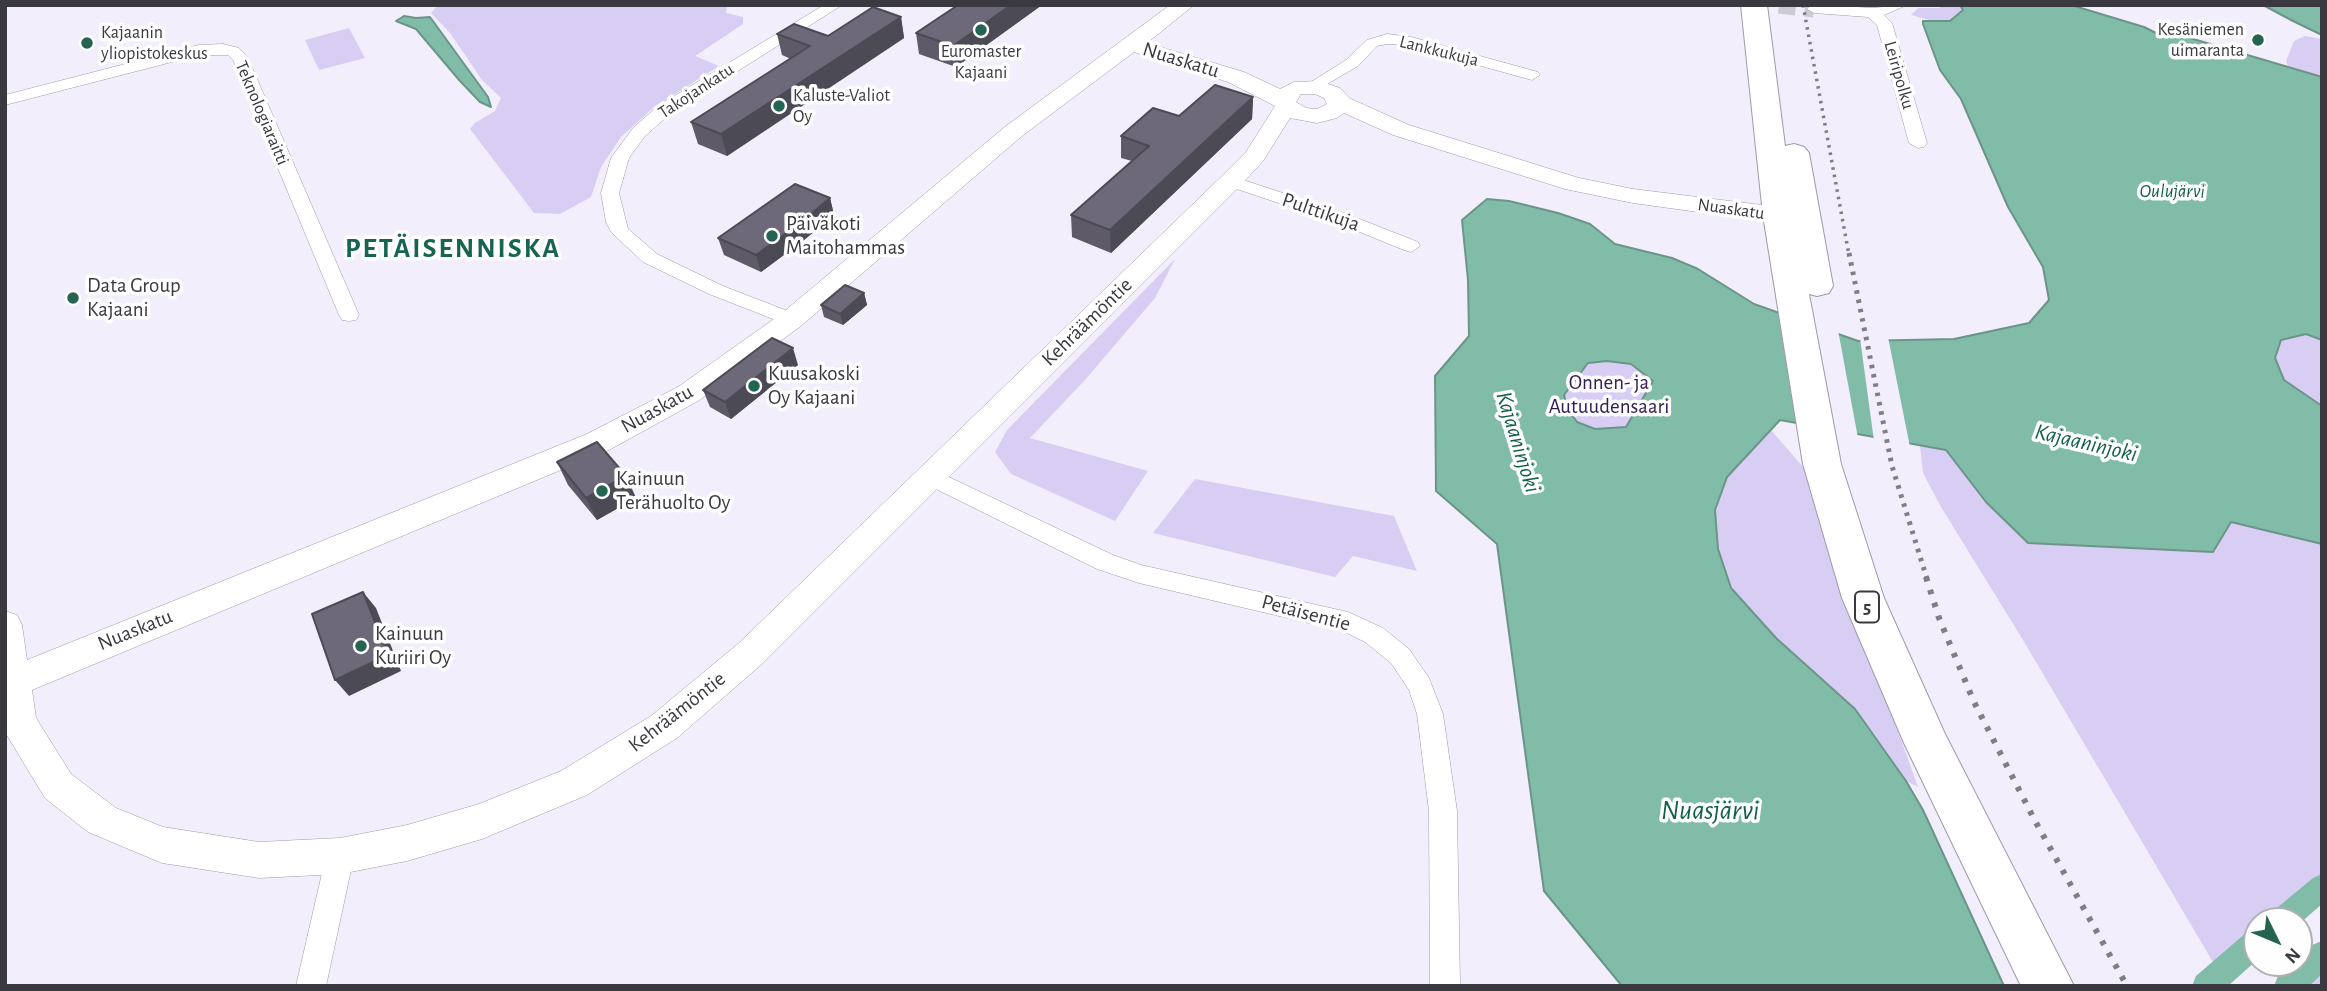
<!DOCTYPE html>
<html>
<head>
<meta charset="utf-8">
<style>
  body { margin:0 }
  #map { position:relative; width:2327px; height:991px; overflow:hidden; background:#f2eefc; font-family:"Alegreya Sans",sans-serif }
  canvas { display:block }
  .frame { position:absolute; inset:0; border:7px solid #3a3940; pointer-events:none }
  .north { position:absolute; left:2243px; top:907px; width:70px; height:70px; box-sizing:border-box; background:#fefefe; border:2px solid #b0afb2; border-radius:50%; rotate:133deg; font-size:19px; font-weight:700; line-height:28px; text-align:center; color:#3a3940 }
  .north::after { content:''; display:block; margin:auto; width:24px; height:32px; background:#256452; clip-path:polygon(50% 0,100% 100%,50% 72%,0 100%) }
</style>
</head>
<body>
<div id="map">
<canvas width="2327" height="991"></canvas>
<div class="frame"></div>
<div class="north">N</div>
</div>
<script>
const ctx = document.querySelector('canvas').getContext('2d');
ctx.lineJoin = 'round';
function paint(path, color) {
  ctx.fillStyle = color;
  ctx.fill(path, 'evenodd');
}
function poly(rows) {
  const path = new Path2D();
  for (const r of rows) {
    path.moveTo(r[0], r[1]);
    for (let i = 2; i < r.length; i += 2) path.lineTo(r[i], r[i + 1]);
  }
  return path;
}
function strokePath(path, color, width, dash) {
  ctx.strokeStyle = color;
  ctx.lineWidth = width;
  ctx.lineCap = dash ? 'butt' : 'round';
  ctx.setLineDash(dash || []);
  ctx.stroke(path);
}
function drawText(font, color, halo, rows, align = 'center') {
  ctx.font = font + ' "Alegreya Sans",sans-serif';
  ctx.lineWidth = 7;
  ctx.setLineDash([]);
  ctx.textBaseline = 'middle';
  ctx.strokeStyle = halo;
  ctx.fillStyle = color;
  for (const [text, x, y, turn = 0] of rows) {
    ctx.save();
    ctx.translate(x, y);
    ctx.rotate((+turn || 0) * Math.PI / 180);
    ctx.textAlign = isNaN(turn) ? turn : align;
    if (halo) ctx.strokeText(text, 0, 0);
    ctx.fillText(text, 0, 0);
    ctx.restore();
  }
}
const green = poly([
  [444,5,727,5,726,13,743,17,743,24,695,56,719,66,652,109,621,137,601,167,591,197,560,214,534,213,470,129,475,123,495,111,501,98,482,80,450,33,431,13,436,7],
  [1938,5,1960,5,1963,10,1950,21,1933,21,1911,15,1918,8,1940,8],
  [349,28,365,58,319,70,305,40],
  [2305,36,2322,39,2322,77,2288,66,2286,61,2294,41],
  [1175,259,1155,298,1085,380,1030,438,1148,471,1115,521,1011,474,995,452,1007,430],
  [2306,334,2322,340,2322,406,2284,380,2275,358,2281,340],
  [1607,361,1631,364,1653,381,1627,427,1595,429,1577,422,1567,408,1564,395,1588,363],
  [1771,430,1803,467,1918,787,1906,781,1855,709,1776,638,1731,588,1718,549,1715,510,1727,477],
  [1920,446,1946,450,1986,502,2028,543,2213,552,2231,522,2322,544,2322,887,2282,921,2257,921,2257,942,2220,974,2023,640,1941,507,1923,473],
  [1195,479,1394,516,1417,571,1353,556,1335,577,1153,533],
  [2322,955,2322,986,2288,986,2294,978]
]);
const water = poly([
  [1960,5,2071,5,2144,27,2156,33,2183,36,2322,77,2322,340,2306,334,2281,340,2275,358,2284,380,2322,406,2322,544,2231,522,2213,552,2028,543,1986,502,1946,450,1780,420,1727,477,1715,510,1718,549,1731,588,1776,638,1855,709,1906,781,1923,810,2004,986,1622,986,1544,891,1497,544,1436,491,1435,376,1469,336,1468,280,1462,220,1487,199,1509,201,1558,213,1590,224,1615,244,1672,258,1698,269,1754,304,1858,341,1954,339,2029,323,2049,300,2043,267,2008,207,1961,99,1940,70,1923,24,1923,21,1950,21,1963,10,1960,5],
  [1607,361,1631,364,1653,381,1626,427,1595,429,1577,422,1567,408,1564,395,1588,363,1607,361],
  [2263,5,2322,5,2322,35,2293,21,2263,5],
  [404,16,416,18,430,17,488,97,491,107,480,102,460,81,416,29,396,21,404,16]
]);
const pier = poly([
  [1784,311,1838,330,1858,438,1801,427],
  [1888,337,1910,447,1874,441,1860,338]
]);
const canal = poly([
  [2322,874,2322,904,2299,924,2299,921,2268,921,2272,912,2313,878,2322,874],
  [2257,929,2257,960,2228,986,2192,986,2196,976,2247,932,2257,929],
  [2322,941,2322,974,2309,986,2274,986,2278,976,2293,963,2299,963,2299,957,2312,945,2322,941]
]);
const streetTunnel = poly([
  [1779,5,1814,9]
]);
const street = poly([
  [824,5,842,5,670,114,645,136,629,158,619,193,628,229,657,254,723,286,798,315,801,320,798,325,791,326,709,294,643,262,611,232,606,222,601,193,611,158,633,128,658,106,824,5],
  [1825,5,1872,8,1907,5,1884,15,1892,23,1927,143,1924,147,1918,148,1909,143,1877,25,1868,17,1814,13,1807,9,1811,5,1825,5],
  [1387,34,1411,37,1538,72,1540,75,1532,80,1405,45,1387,44,1377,46,1358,66,1317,90,1311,92,1303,87,1346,60,1367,40,1387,34],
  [223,44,239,48,248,58,359,315,356,320,349,321,342,320,339,315,233,60,228,55,199,55,5,105,5,95,199,45,223,44],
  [1231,176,1347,214,1418,242,1420,246,1411,252,1404,250,1335,222,1225,185,1222,181,1225,177,1231,176],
  [932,469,1113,555,1141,565,1348,612,1383,628,1409,649,1429,678,1443,714,1457,811,1460,986,1430,986,1429,811,1417,714,1409,690,1391,663,1365,642,1343,631,1139,583,1097,569,924,483,921,477,924,471,932,469],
  [340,843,350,847,354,856,326,986,296,986,326,856,330,847,340,843]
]);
const secondary = poly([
  [1170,5,1194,5,1147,43,1244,72,1280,89,1294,82,1319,81,1340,88,1349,98,1409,125,1579,178,1633,189,1778,207,1787,210,1791,215,1787,220,1778,223,1633,203,1565,189,1393,135,1344,113,1337,118,1317,123,1290,118,1263,161,1240,186,763,663,677,738,587,795,482,839,407,861,340,874,259,878,162,863,88,832,45,798,5,732,5,611,17,615,22,625,27,660,587,434,678,387,781,314,1006,126,1170,5],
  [1134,52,1228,82,1275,106,1246,152,1222,176,739,643,651,716,561,771,479,804,407,825,340,838,259,842,163,827,116,808,71,774,36,718,32,690,609,450,698,401,801,326,1022,136,1134,52],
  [1301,94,1315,94,1324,98,1327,104,1317,109,1306,108,1296,102,1301,94]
]);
const highway = poly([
  [1741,5,1767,5,1785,146,1794,144,1804,147,1809,153,1833,286,1829,293,1817,296,1809,294,1841,464,1884,598,1945,734,2074,986,2021,986,1904,743,1842,598,1803,464,1763,215,1741,5]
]);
const railFar2 = poly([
  [1803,5,1849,255]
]);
const railFar1 = poly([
  [1849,253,1892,466,1927,579]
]);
const rail = poly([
  [1926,577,1939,618,1974,702,2034,819,2127,986]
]);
const wall = poly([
  [958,5,1042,5,956,67,919,54,916,33],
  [901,17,904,38,727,156,698,144,691,122,791,59,782,55,777,34,828,36],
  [1253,97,1252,119,1111,253,1072,237,1071,215,1132,161,1121,158,1121,136,1179,116],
  [830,198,834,215,804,240,761,272,724,255,718,238],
  [864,293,867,305,843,325,824,317,821,305],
  [798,365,731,419,710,407,703,390],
  [557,462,626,476,636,498,597,520,568,485]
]);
const shadedWall = poly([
  [1011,5,1042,5,956,67,953,46],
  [901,17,904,38,727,156,721,134],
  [1253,97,1252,119,1111,253,1110,230],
  [830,198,834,215,804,240,761,272,756,255],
  [864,293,867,305,843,325,840,314],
  [793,348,798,365,731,419,725,402],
  [626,476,636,498,597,520,586,498],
  [363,592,376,608,401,671,349,696,335,680]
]);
const building = poly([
  [958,5,1011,5,953,46,916,33,958,5],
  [873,7,901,17,721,134,691,122,810,46,777,34,794,24,828,36,873,7],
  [1215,85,1253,97,1110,230,1071,215,1149,146,1121,136,1153,108,1179,116,1215,85],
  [795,184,830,198,800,223,756,255,718,238,795,184],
  [845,285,864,293,840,314,821,305,845,285],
  [772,338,793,348,725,402,703,390,772,338],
  [597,442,626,476,586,498,557,462,597,442],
  [363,592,388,655,335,680,312,614,363,592]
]);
const markers = [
  [981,30,7,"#256452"],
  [2258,40,7,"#256452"],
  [87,43,7,"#256452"],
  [779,106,7,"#256452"],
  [772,236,7,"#256452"],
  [73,298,7,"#256452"],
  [754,386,7,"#256452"],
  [602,491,7,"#256452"],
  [361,646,7,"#256452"]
];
const farPoinames = [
  ["Kesäniemen",2244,30,"right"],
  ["uimaranta",2244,51,"right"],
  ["Kajaanin",101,33],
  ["yliopistokeskus",101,54],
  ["Euromaster",981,52,"center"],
  ["Kajaani",981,73,"center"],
  ["Kaluste-Valiot",793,96],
  ["Oy",793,117]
];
const farStreetnames = [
  ["Lankkukuja",1439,51,14],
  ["Leiripolku",1899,75,74],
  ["Takojankatu",696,91,-33],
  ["Teknologiaraitti",262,113,67],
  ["Nuaskatu",1731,209,8]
];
const farWaternames = [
  ["Oulujärvi",2172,191]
];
const shields = [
  [1867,607,24]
];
const shieldNames = [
  ["5",1867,607]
];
const streetNames = [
  ["Nuaskatu",1181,60,17],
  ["Pulttikuja",1321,212,19],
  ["Kehräämöntie",1087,322,-44],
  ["Nuaskatu",657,409,-29],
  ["Petäisentie",1306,613,15],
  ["Nuaskatu",135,630,-22],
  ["Kehräämöntie",677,712,-38]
];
const poiNames = [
  ["Päiväkoti",786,224],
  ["Maitohammas",786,248],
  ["Data Group",87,286],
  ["Kajaani",87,310],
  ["Kuusakoski",768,374],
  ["Oy Kajaani",768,398],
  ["Kainuun",616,479],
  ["Terähuolto Oy",616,503],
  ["Kainuun",375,634],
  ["Kuriiri Oy",375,658]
];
const parkNames = [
  ["Onnen- ja",1609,383],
  ["Autuudensaari",1609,407]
];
const waterNames = [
  ["Kajaaninjoki",1518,442,73],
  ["Kajaaninjoki",2086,443,13]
];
const districtNames = [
  ["PETÄISENNISKA",453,249]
];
const nearWaternames = [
  ["Nuasjärvi",1710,811]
];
paint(green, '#d8cef4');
paint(water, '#81bca8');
strokePath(water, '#6c9589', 2);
paint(pier, '#f2eefc');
paint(canal, '#81bca8');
strokePath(streetTunnel, '#cdcad6', 17, [17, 9]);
strokePath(street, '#9e9aaa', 1);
strokePath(secondary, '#9e9aaa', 1);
strokePath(highway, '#9e9aaa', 2);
paint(street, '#fff');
paint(secondary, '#fff');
paint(highway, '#fff');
strokePath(railFar2, '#7f7d87', 3.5, [2.5, 5]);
strokePath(railFar1, '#7f7d87', 5, [3.5, 6]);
strokePath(rail, '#7f7d87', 6, [4.5, 9]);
paint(wall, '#5e5a68');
paint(shadedWall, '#4c4a55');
paint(building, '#6d6979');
strokePath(building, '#4c4a55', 2);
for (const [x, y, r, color] of markers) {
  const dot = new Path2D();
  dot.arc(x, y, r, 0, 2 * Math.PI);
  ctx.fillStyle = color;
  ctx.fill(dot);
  strokePath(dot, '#fefefe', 2.5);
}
drawText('18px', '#3a3940', '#fefefe', farPoinames, 'left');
drawText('18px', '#3a3940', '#fefefe', farStreetnames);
drawText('italic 19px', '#125f4b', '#fefefe', farWaternames);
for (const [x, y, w] of shields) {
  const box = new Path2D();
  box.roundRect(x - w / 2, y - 15.5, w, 31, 5);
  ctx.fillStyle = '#fefefe';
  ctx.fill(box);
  strokePath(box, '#3a3940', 2);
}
drawText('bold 19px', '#3a3940', null, shieldNames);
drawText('21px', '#3a3940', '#fefefe', streetNames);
drawText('21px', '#3a3940', '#fefefe', poiNames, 'left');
drawText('21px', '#321c55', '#fefefe', parkNames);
drawText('italic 23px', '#125f4b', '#fefefe', waterNames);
ctx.letterSpacing = '2px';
drawText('bold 28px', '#176450', '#fefefe', districtNames);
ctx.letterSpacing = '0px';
drawText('italic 28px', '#125f4b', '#fefefe', nearWaternames);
</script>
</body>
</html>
